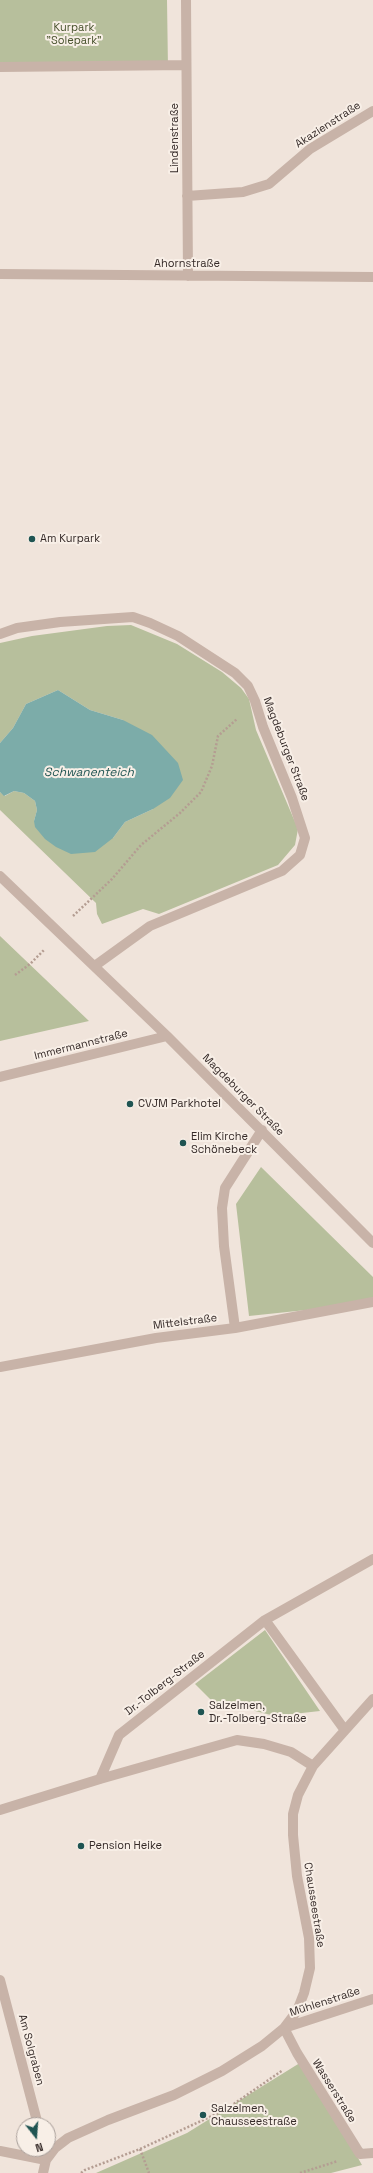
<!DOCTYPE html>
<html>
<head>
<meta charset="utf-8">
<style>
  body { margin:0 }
  #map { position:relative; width:373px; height:2173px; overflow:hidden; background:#f0e4db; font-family:"Space Grotesk",sans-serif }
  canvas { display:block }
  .north { position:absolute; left:16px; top:2117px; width:40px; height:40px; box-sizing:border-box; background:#f8efe7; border:1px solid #aaa09b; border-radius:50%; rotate:163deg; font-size:11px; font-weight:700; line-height:16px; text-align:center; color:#352a28 }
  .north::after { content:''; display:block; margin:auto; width:14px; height:18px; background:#1f5452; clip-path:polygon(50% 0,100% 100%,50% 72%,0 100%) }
</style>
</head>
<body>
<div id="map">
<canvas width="373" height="2173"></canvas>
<div class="north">N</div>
</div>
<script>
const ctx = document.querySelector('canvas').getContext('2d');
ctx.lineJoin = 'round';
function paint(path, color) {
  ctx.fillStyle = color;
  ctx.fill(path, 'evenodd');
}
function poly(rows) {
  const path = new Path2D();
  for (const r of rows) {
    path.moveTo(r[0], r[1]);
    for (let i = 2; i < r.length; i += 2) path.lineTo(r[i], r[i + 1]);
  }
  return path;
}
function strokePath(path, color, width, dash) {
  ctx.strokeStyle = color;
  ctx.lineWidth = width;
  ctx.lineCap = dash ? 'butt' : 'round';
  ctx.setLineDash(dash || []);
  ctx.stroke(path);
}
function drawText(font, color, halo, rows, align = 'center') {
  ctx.font = font + ' "Space Grotesk",sans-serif';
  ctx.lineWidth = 4;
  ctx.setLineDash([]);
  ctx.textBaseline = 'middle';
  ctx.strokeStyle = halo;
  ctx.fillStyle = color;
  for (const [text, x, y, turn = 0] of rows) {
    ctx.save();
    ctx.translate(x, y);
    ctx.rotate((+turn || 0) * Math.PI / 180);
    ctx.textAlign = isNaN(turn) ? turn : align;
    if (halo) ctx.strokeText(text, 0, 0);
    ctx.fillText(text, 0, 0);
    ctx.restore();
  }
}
const green = poly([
  [0,0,167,0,168,69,0,71],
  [131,625,177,644,222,672,241,688,249,699,256,730,298,829,295,845,278,865,159,914,143,909,102,924,97,914,96,903,0,810,0,792,5,796,14,791,24,793,35,801,37,810,34,821,113,838,125,822,153,809,123,720,90,710,58,690,26,704,13,728,0,743,0,643,32,636,107,626],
  [0,936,89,1021,0,1041],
  [261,1167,373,1277,373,1303,249,1316,236,1204],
  [265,1630,320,1711,275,1716,243,1708,221,1710,195,1684],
  [303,2061,362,2165,331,2173,96,2173,187,2133]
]);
const water = poly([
  [58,690,90,710,123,720,152,735,178,763,183,780,170,798,153,809,125,822,113,838,95,852,71,854,56,847,45,839,35,827,34,821,37,810,35,801,24,793,14,791,4,796,0,792,0,743,13,728,26,704]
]);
const path = poly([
  [73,916,112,879,141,845,180,813,201,792,212,766,218,736,237,719],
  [15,975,30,964,45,949],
  [140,2149,149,2173],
  [81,2173,85,2170,140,2149,225,2110,283,2070],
  [300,2173,338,2161]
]);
const minor = poly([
  [186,0,188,276],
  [0,67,186,65],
  [187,196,243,192,269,184,310,149,373,111],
  [0,274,373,277],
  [0,634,17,628,60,622,133,617,150,623,178,636,235,673,248,686,255,701,263,727,292,798,305,838,300,855,282,871,150,926,96,965],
  [0,876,167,1036,373,1243],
  [0,1077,167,1036],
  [235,1328,224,1246,222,1208,225,1188,262,1130],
  [0,1367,156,1338,235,1328,373,1302],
  [265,1620,344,1729],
  [100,1779,119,1735,265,1620,373,1559],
  [0,1810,100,1779,237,1740,264,1744,291,1752,313,1766],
  [0,1980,38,2125],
  [373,1999,284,2028,297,2053,360,2154,373,2153],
  [0,2151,46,2160],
  [46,2160,55,2148,68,2138,108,2120,174,2095,222,2071,262,2046,284,2028,297,2011,304,1993,310,1968,309,1938,297,1876,293,1835,293,1814,298,1795,313,1766,373,1699],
  [43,2173,46,2160,44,2149]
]);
const markers = [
  [32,539,4,"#1f5452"],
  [130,1104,4,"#1f5452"],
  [183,1143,4,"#1f5452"],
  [201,1712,4,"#1f5452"],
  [81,1846,4,"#1f5452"],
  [203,2115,4,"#1f5452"]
];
const parkNames = [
  ["Kurpark",74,28],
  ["\"Solepark\"",74,41]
];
const streetNames = [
  ["Akazienstraße",328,125,-33],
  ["Lindenstraße",175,138,-90],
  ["Ahornstraße",187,264],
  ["Magdeburger Straße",286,749,69],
  ["Immermannstraße",81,1045,-14],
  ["Magdeburger Straße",243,1095,45],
  ["Mittelstraße",185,1322,-7],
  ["Dr.-Tolberg-Straße",165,1683,-38],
  ["Chausseestraße",314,1905,81],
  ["Mühlenstraße",325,2002,-18],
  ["Am Solgraben",31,2050,75],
  ["Wasserstraße",334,2091,58]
];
const poiNames = [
  ["Am Kurpark",40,539],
  ["CVJM Parkhotel",138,1104],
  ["Elim Kirche",191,1137],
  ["Schönebeck",191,1150],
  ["Salzelmen,",209,1706],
  ["Dr.-Tolberg-Straße",209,1719],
  ["Pension Heike",89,1846],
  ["Salzelmen,",211,2109],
  ["Chausseestraße",211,2122]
];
const waterNames = [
  ["Schwanenteich",89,773]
];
paint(green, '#b7bf9c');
paint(water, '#7caca9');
strokePath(path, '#b49d92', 2.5, [2, 2]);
strokePath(minor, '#c8b3a8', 10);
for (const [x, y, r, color] of markers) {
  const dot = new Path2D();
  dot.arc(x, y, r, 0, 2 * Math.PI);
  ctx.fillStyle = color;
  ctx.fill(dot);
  strokePath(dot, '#f8efe7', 1.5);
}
drawText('11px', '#48522d', '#f8efe7', parkNames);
drawText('11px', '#352a28', '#f8efe7', streetNames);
drawText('11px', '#352a28', '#f8efe7', poiNames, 'left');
drawText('italic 12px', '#1f5452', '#f8efe7', waterNames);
</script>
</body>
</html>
